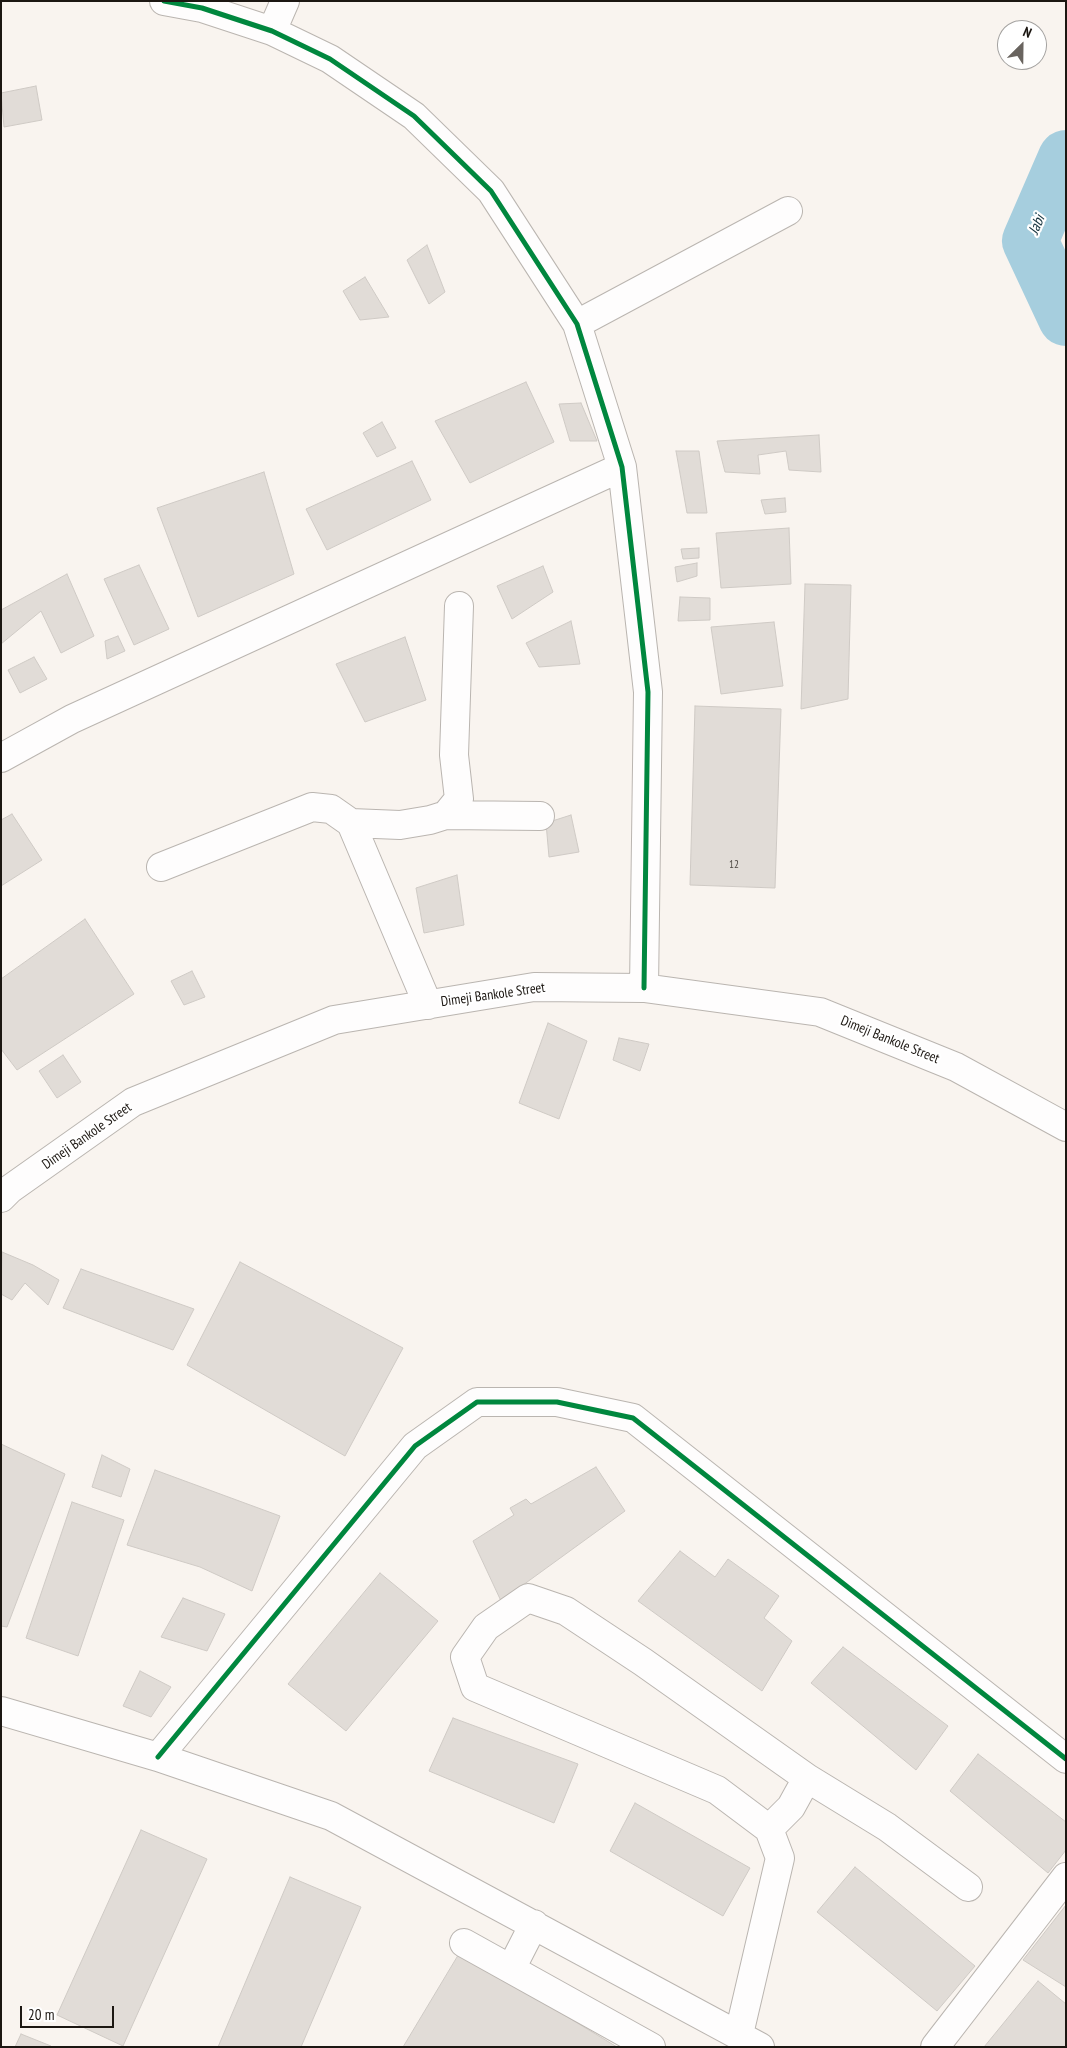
<!DOCTYPE html>
<html>
<head>
<meta charset="utf-8">
<style>
  body { margin:0 }
  #map { position:relative; width:1067px; height:2048px; overflow:hidden; background:#f9f4ef; font-family:"PT Sans Narrow",sans-serif }
  canvas { display:block }
  .frame { position:absolute; inset:0; border:2px solid #1c1712; pointer-events:none }
  .north { position:absolute; left:997px; top:20px; width:50px; height:50px; box-sizing:border-box; background:#fff; border:1px solid #a4a2a0; border-radius:50%; rotate:23deg; font-size:14px; font-weight:700; line-height:20px; text-align:center; color:#1c1712 }
  .north::after { content:''; display:block; margin:auto; width:18px; height:22px; background:#69645f; clip-path:polygon(50% 0,100% 100%,50% 72%,0 100%) }
  .scale { position:absolute; left:20px; top:2006px; width:94px; height:22px; box-sizing:border-box; border:2px solid #1c1712; border-top:0; padding-left:6px; font-size:15px; line-height:18px; white-space:nowrap; color:#1c1712; -webkit-text-stroke:4px #fff; paint-order:stroke }
</style>
</head>
<body>
<div id="map">
<canvas width="1067" height="2048"></canvas>
<div class="frame"></div>
<div class="north">N</div>
<div class="scale">20 m</div>
</div>
<script>
const ctx = document.querySelector('canvas').getContext('2d');
ctx.lineJoin = 'round';
function poly(rows) {
  const path = new Path2D();
  for (const r of rows) {
    path.moveTo(r[0], r[1]);
    for (let i = 2; i < r.length; i += 2) path.lineTo(r[i], r[i + 1]);
  }
  return path;
}
function strokePath(path, color, width, dash) {
  ctx.strokeStyle = color;
  ctx.lineWidth = width;
  ctx.lineCap = dash ? 'butt' : 'round';
  ctx.setLineDash(dash || []);
  ctx.stroke(path);
}
function paint(path, color) {
  ctx.fillStyle = color;
  ctx.fill(path, 'evenodd');
}
function drawText(font, color, halo, rows, align = 'center') {
  ctx.font = font + ' "PT Sans Narrow",sans-serif';
  ctx.lineWidth = 4.5;
  ctx.setLineDash([]);
  ctx.textBaseline = 'middle';
  ctx.strokeStyle = halo;
  ctx.fillStyle = color;
  for (const [text, x, y, turn = 0] of rows) {
    ctx.save();
    ctx.translate(x, y);
    ctx.rotate((+turn || 0) * Math.PI / 180);
    ctx.textAlign = isNaN(turn) ? turn : align;
    if (halo) ctx.strokeText(text, 0, 0);
    ctx.fillText(text, 0, 0);
    ctx.restore();
  }
}
const river = poly([
  [1066,158,1030,241,1066,318]
]);
const building = poly([
  [36,86,42,120,4,127,1,93,36,86],
  [427,245,445,292,429,304,407,260,427,245],
  [365,277,389,317,360,320,343,291,365,277],
  [526,382,554,442,470,483,435,421,526,382],
  [581,403,597,441,570,441,559,404,581,403],
  [382,422,396,448,377,457,363,433,382,422],
  [819,435,821,472,789,470,786,451,758,455,760,474,725,472,717,441,819,435],
  [676,451,699,451,707,513,687,513,676,451],
  [412,461,431,500,327,550,306,509,412,461],
  [264,472,294,574,198,617,157,508,264,472],
  [785,498,786,512,765,514,761,500,785,498],
  [789,528,791,584,721,588,716,533,789,528],
  [699,548,699,558,683,559,681,549,699,548],
  [697,563,697,576,677,582,675,567,697,563],
  [139,565,169,629,134,645,104,579,139,565],
  [543,566,553,592,512,619,497,586,543,566],
  [67,574,94,636,61,653,41,611,1,644,1,610,67,574],
  [805,584,851,585,848,699,801,709,805,584],
  [680,597,710,598,710,620,678,621,680,597],
  [571,621,580,664,539,667,526,643,571,621],
  [774,622,783,686,721,694,711,627,774,622],
  [118,636,125,651,107,659,105,641,118,636],
  [405,637,426,700,365,722,336,664,405,637],
  [34,657,47,679,20,693,8,670,34,657],
  [695,706,781,709,775,888,690,885,695,706],
  [12,814,42,860,1,886,1,820,12,814],
  [571,815,579,852,549,857,546,823,571,815],
  [457,875,464,925,424,933,416,888,457,875],
  [85,919,134,994,17,1070,1,1049,1,979,85,919],
  [192,971,205,997,184,1005,171,981,192,971],
  [548,1023,587,1041,559,1119,519,1103,548,1023],
  [619,1038,649,1044,640,1071,613,1060,619,1038],
  [63,1055,81,1082,57,1098,39,1071,63,1055],
  [2,1252,33,1265,59,1280,48,1305,25,1283,12,1300,1,1294,2,1252],
  [240,1262,403,1348,345,1456,187,1365,240,1262],
  [81,1269,194,1309,173,1350,63,1308,81,1269],
  [1,1444,65,1474,7,1627,1,1626,1,1444],
  [102,1455,130,1469,121,1497,92,1487,102,1455],
  [596,1467,625,1511,501,1601,473,1541,514,1515,510,1508,526,1499,531,1504,596,1467],
  [155,1470,280,1516,252,1591,200,1567,127,1545,155,1470],
  [72,1502,124,1520,78,1656,26,1638,72,1502],
  [680,1551,715,1577,728,1559,779,1596,764,1618,792,1641,762,1691,638,1601,680,1551],
  [380,1573,438,1621,346,1731,288,1684,380,1573],
  [183,1598,225,1614,207,1651,161,1637,183,1598],
  [843,1647,948,1726,916,1770,811,1683,843,1647],
  [140,1671,171,1687,151,1717,123,1706,140,1671],
  [453,1718,578,1764,554,1823,429,1771,453,1718],
  [978,1754,1066,1822,1066,1850,1048,1873,950,1791,978,1754],
  [635,1803,750,1868,723,1916,610,1851,635,1803],
  [141,1830,207,1859,123,2046,57,2015,141,1830],
  [855,1867,975,1966,937,2011,817,1912,855,1867],
  [290,1877,361,1907,301,2047,218,2047,290,1877],
  [1066,1905,1066,1987,1023,1960,1066,1905],
  [460,1952,617,2047,403,2047,460,1952],
  [1038,1981,1066,2004,1066,2047,984,2047,1038,1981],
  [21,2034,51,2046,51,2047,15,2047,21,2034]
]);
const minor = poly([
  [164,1,202,8,272,31,330,59,414,116,491,191,577,324,622,467,648,692,644,988],
  [272,31,285,1],
  [577,324,788,211],
  [1,758,72,719,622,467],
  [446,815,540,816],
  [351,823,400,825,430,820,446,815,459,799,454,755,459,606],
  [161,867,312,807,331,809,351,823,428,1005],
  [1,1198,10,1189,133,1102,334,1020,534,987,644,988,820,1012,956,1067,1066,1127],
  [1,1711,158,1757,331,1816,760,2047],
  [158,1757,415,1446,477,1402,557,1402,633,1418,1066,1759],
  [769,1829,791,1807,807,1778],
  [464,1943,651,2047],
  [511,1969,534,1924],
  [739,2034,780,1858,769,1829,717,1790,475,1687,465,1657,486,1627,528,1598,566,1611,643,1662,807,1778,887,1827,968,1887],
  [935,2047,1066,1877]
]);
const cycleway = poly([
  [164,1,202,8,272,31,330,59,414,116,491,191,577,324,622,467,648,692,644,988],
  [158,1757,415,1446,477,1402,557,1402,633,1418,1066,1759]
]);
const numberNames = [
  ["12",734,865]
];
const streetNames = [
  ["Dimeji Bankole Street",493,995,-8],
  ["Dimeji Bankole Street",890,1040,22],
  ["Dimeji Bankole Street",87,1136,-35]
];
const waterNames = [
  ["Jabi",1037,225,-67]
];
strokePath(river, '#a6cede', 56);
paint(building, '#e1dcd7');
strokePath(building, '#cfcac5', 1);
strokePath(minor, '#bab5b0', 30);
strokePath(minor, '#fefdfd', 28);
strokePath(cycleway, '#00873e', 5);
drawText('11px', '#4e4944', null, numberNames);
drawText('14px', '#1c1712', '#fff', streetNames);
drawText('italic 15px', '#15323d', '#fff', waterNames);
</script>
</body>
</html>
